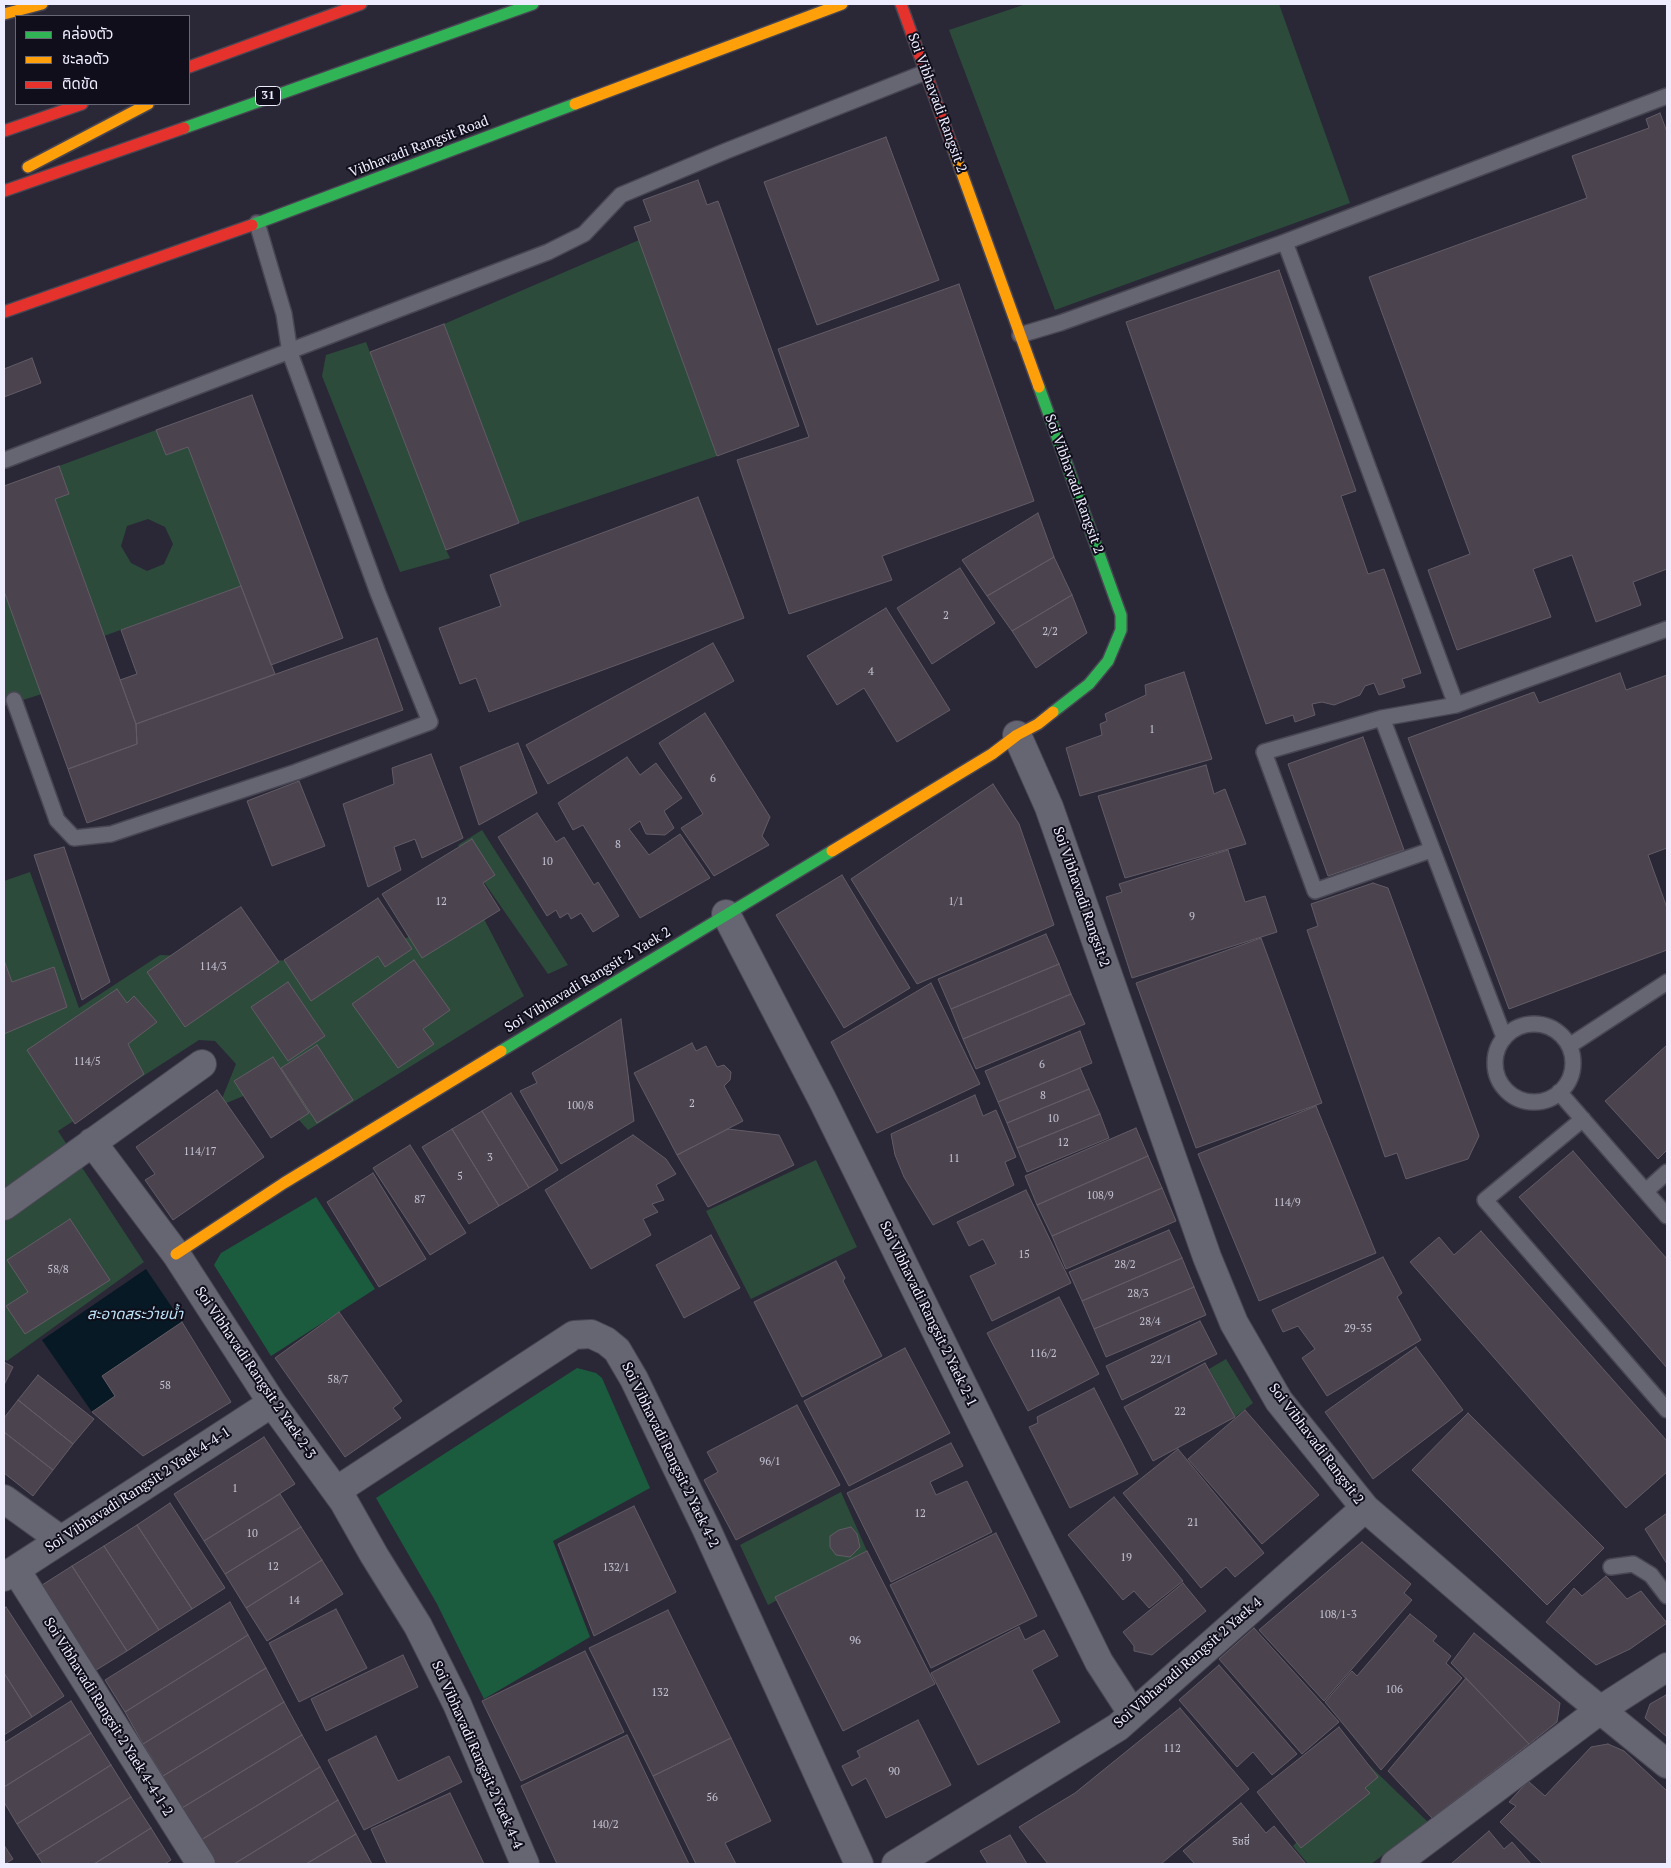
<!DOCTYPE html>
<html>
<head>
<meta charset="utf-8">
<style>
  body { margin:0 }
  #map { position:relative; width:1671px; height:1868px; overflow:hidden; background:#2a2837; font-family:"PT Serif","Noto Sans Thai",serif }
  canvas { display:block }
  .frame { position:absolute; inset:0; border:5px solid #eeedff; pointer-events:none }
  .legend { position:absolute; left:15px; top:15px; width:175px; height:90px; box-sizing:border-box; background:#0f0e1a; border:1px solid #686776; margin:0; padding:6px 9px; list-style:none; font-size:15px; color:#eeedff }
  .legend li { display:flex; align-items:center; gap:10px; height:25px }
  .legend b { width:25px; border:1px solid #686776 }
</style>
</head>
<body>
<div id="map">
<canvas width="1671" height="1868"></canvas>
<div class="frame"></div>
<ul class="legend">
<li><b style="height:6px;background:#30b455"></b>คล่องตัว</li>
<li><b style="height:6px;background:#ff9f0a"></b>ชะลอตัว</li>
<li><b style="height:6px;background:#e5322d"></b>ติดขัด</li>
</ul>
</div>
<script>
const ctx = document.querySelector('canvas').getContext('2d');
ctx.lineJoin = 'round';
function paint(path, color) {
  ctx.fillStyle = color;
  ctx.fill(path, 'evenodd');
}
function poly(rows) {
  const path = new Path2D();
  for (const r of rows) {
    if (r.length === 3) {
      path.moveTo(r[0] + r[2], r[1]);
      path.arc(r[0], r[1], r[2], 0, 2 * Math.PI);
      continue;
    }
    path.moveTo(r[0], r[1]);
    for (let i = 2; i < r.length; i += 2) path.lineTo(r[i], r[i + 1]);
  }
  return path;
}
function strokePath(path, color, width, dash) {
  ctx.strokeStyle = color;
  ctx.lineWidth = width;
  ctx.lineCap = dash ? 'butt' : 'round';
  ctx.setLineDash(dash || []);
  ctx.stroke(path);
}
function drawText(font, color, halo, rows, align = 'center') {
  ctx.font = font + ' "PT Serif","Noto Sans Thai",serif';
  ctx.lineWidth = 4;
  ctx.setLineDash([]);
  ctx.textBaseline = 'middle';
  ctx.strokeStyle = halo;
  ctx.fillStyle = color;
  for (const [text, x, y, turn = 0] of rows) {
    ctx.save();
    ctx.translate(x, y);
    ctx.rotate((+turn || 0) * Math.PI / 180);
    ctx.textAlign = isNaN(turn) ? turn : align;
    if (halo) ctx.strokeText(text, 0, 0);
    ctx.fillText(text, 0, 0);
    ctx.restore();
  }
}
const green = poly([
  [1026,4,1279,4,1350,203,1055,310,949,30],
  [639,240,717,456,519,523,444,324],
  [366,342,446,550,450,558,400,572,322,376,326,355],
  [156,430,166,455,188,447,241,586,104,636,55,499,59,466],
  [148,519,165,527,173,544,164,564,147,571,131,563,121,546,127,526],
  [4,573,48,692,4,706],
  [482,830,568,965,548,974,458,845],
  [30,872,79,1008,160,955,294,961,391,942,483,917,524,996,308,1130,268,1086,219,1106,236,1064,215,1041,199,1040,58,1131,144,1262,7,1361,4,1359,4,881],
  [816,1160,857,1247,751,1299,706,1211],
  [1226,1359,1253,1403,1235,1417,1209,1369],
  [841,1492,867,1551,768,1605,740,1545],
  [1370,1766,1428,1822,1371,1864,1308,1864,1293,1846]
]);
const forest = poly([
  [316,1197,375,1289,271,1356,214,1265,221,1253],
  [577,1368,596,1373,602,1378,650,1488,553,1541,590,1637,484,1699,437,1604,376,1498]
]);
const water = poly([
  [146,1269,182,1322,102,1376,115,1396,92,1412,42,1340]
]);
const building = poly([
  [1660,113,1667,132,1667,569,1633,582,1641,605,1596,622,1572,555,1533,569,1551,617,1457,650,1428,570,1470,554,1369,277,1587,198,1572,156,1649,128,1646,119,1660,113],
  [886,137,939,280,817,325,764,182,886,137],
  [698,180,707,205,718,201,799,426,717,456,634,227,651,221,643,200,698,180],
  [1279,270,1356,491,1341,496,1368,574,1384,569,1421,673,1402,679,1405,687,1379,695,1374,683,1365,686,1360,695,1334,705,1322,702,1312,704,1315,715,1295,722,1293,715,1266,724,1126,322,1279,270],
  [959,284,1034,501,882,556,892,580,789,614,737,460,809,437,778,349,959,284],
  [444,324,519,523,446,550,370,352,444,324],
  [32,358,41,383,4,397,4,369,32,358],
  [252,395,343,638,271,665,188,447,166,455,156,430,252,395],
  [59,466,69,494,55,499,136,724,137,744,68,769,4,591,4,486,59,466],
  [698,497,744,618,489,712,476,678,460,684,439,628,501,606,490,575,698,497],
  [1038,513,1054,557,987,596,962,560,1038,513],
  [1054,557,1072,595,1012,631,987,596,1054,557],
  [960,568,995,623,932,664,897,608,960,568],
  [241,586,275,674,136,724,120,680,137,674,121,630,241,586],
  [1072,595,1087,633,1036,668,1012,631,1072,595],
  [886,608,950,710,897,742,864,688,837,705,807,656,886,608],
  [377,638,403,710,87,823,68,769,137,744,136,724,377,638],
  [713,643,734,681,548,784,526,745,713,643],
  [1184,672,1212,759,1080,796,1066,748,1102,735,1100,724,1107,721,1105,714,1146,695,1145,685,1184,672],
  [1620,673,1626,690,1667,675,1667,848,1648,855,1667,908,1667,950,1509,1009,1408,738,1534,692,1539,703,1620,673],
  [705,713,770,817,762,836,769,845,714,876,681,828,703,814,659,743,705,713],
  [1363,737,1404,850,1328,876,1288,764,1363,737],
  [518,743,537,793,479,825,460,767,518,743],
  [431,754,463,838,422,858,415,839,394,847,401,870,368,887,343,804,394,784,392,768,431,754],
  [627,757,640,775,656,763,682,798,664,811,674,828,665,835,646,834,640,821,629,829,649,855,680,834,710,878,640,918,583,825,573,830,558,803,627,757],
  [1206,765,1214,794,1225,789,1246,844,1125,878,1098,796,1206,765],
  [299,781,325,846,272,866,247,801,299,781],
  [993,784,1019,824,1054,925,917,984,851,879,993,784],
  [537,813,556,842,564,837,594,885,598,882,619,916,593,932,581,913,571,919,568,913,560,918,556,910,547,916,498,837,537,813],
  [472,839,495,875,483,883,500,910,422,958,382,894,472,839],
  [64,847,110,982,82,1000,34,855,64,847],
  [1228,850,1245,902,1265,896,1277,932,1132,978,1106,897,1122,892,1119,884,1228,850],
  [842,875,910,988,844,1028,776,915,842,875],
  [1373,883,1388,888,1479,1136,1468,1159,1406,1179,1397,1153,1385,1157,1307,930,1318,926,1311,904,1373,883],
  [378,898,412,949,385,967,378,956,311,1001,284,960,378,898],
  [241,907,279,962,185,1027,147,972,241,907],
  [1046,934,1059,964,951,1009,938,979,1046,934],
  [1261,938,1322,1103,1196,1148,1136,983,1261,938],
  [4,960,12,982,54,967,67,1007,4,1034,4,960],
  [414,960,450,1010,423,1029,434,1044,398,1068,352,1004,414,960],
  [1059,964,1071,994,963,1039,951,1009,1059,964],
  [288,982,325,1036,288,1061,251,1007,288,982],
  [931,983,980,1084,877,1133,831,1042,931,983],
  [117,989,127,1003,134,996,157,1022,128,1044,144,1074,75,1124,27,1050,117,989],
  [1071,994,1085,1024,976,1069,963,1039,1071,994],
  [621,1019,634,1121,561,1164,520,1091,537,1083,532,1073,621,1019],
  [1080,1031,1092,1063,998,1102,985,1071,1080,1031],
  [692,1043,696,1051,706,1046,717,1067,724,1065,731,1072,730,1080,724,1086,743,1121,677,1155,634,1073,692,1043],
  [317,1045,353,1100,317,1123,281,1068,317,1045],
  [1667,1045,1667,1150,1658,1159,1605,1101,1667,1045],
  [273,1057,309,1113,271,1138,234,1081,273,1057],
  [1080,1068,1089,1089,1007,1123,998,1102,1080,1068],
  [1089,1089,1100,1114,1017,1148,1007,1123,1089,1089],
  [217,1090,264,1157,173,1220,145,1180,155,1174,136,1147,217,1090],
  [511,1093,558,1170,529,1188,482,1111,511,1093],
  [975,1095,983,1116,996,1110,1016,1157,1005,1162,1014,1185,933,1225,904,1177,895,1155,891,1134,975,1095],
  [1316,1106,1376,1253,1259,1301,1198,1154,1316,1106],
  [482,1111,529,1188,499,1206,452,1129,482,1111],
  [1100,1114,1109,1138,1027,1172,1017,1148,1100,1114],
  [1136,1128,1148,1156,1037,1205,1025,1176,1136,1128],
  [452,1129,499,1206,469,1224,422,1147,452,1129],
  [728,1129,779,1135,794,1165,708,1207,677,1155,728,1129],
  [633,1135,666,1159,676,1174,656,1185,664,1200,652,1204,658,1212,643,1219,651,1235,591,1269,545,1190,633,1135],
  [410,1145,466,1233,430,1255,373,1168,410,1145],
  [1573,1151,1667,1259,1667,1368,1519,1197,1573,1151],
  [1148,1156,1162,1188,1052,1236,1037,1205,1148,1156],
  [373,1173,426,1259,379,1287,327,1202,373,1173],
  [1162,1188,1176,1221,1066,1269,1052,1236,1162,1188],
  [1026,1190,1071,1283,992,1321,970,1276,996,1264,983,1239,969,1246,957,1222,1026,1190],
  [70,1219,110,1280,25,1334,6,1306,28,1292,7,1260,70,1219],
  [1169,1230,1182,1258,1082,1301,1069,1272,1169,1230],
  [1481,1231,1667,1441,1667,1472,1626,1508,1410,1262,1439,1237,1454,1255,1481,1231],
  [711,1235,740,1288,684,1318,656,1265,711,1235],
  [1383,1257,1402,1293,1397,1297,1421,1340,1327,1396,1302,1358,1315,1349,1298,1326,1283,1332,1272,1310,1383,1257],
  [1182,1258,1194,1287,1094,1329,1082,1301,1182,1258],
  [836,1261,845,1278,843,1281,882,1356,802,1397,754,1302,836,1261],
  [1194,1287,1206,1315,1106,1357,1094,1329,1194,1287],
  [1059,1297,1099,1374,1028,1411,987,1333,1059,1297],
  [339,1312,402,1401,393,1408,401,1418,345,1457,275,1358,339,1312],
  [1200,1321,1217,1354,1122,1400,1106,1366,1200,1321],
  [182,1322,231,1402,143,1456,92,1412,115,1396,102,1376,182,1322],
  [1416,1347,1463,1410,1373,1479,1325,1412,1416,1347],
  [905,1348,950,1433,849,1486,804,1401,905,1348],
  [4,1362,13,1367,4,1385,4,1362],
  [1205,1363,1235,1417,1153,1461,1124,1407,1205,1363],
  [38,1375,94,1419,73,1444,18,1400,38,1375],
  [1094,1388,1138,1474,1070,1508,1029,1427,1038,1423,1037,1417,1094,1388],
  [18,1400,73,1444,53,1470,4,1432,4,1418,18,1400],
  [797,1405,840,1485,736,1540,704,1480,718,1472,707,1452,797,1405],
  [1245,1410,1319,1495,1262,1544,1188,1459,1245,1410],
  [1468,1413,1604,1548,1547,1605,1412,1470,1468,1413],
  [4,1432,53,1470,33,1496,4,1473,4,1432],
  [264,1437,295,1484,204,1541,174,1494,264,1437],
  [951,1443,963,1466,930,1482,936,1495,967,1481,992,1532,891,1582,847,1493,951,1443],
  [1178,1449,1264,1553,1235,1577,1226,1567,1201,1588,1123,1493,1178,1449],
  [280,1494,301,1527,225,1574,204,1541,280,1494],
  [1114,1497,1183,1581,1149,1608,1134,1591,1123,1600,1068,1535,1114,1497],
  [170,1503,225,1588,192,1609,137,1525,170,1503],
  [634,1506,676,1592,594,1636,558,1544,634,1506],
  [1667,1513,1667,1564,1645,1529,1667,1513],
  [137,1525,192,1609,159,1630,104,1546,137,1525],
  [301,1527,322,1560,246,1608,225,1574,301,1527],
  [851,1527,857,1534,860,1547,850,1557,836,1555,830,1547,830,1536,839,1530,851,1527],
  [996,1533,1037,1616,931,1668,890,1585,996,1533],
  [1362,1542,1411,1584,1404,1593,1412,1600,1324,1701,1259,1630,1362,1542],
  [104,1546,159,1630,127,1651,72,1566,104,1546],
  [867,1551,935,1684,843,1731,775,1597,867,1551],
  [322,1560,343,1594,267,1641,246,1608,322,1560],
  [72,1566,127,1651,93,1672,39,1587,72,1566],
  [1606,1576,1627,1599,1641,1591,1667,1623,1630,1649,1596,1665,1546,1622,1574,1588,1582,1596,1606,1576],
  [1183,1583,1206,1611,1152,1655,1134,1651,1134,1646,1123,1632,1183,1583],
  [230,1602,248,1635,125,1712,105,1680,230,1602],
  [6,1607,64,1696,32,1717,4,1673,4,1609,6,1607],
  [336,1609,367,1668,299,1702,269,1643,336,1609],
  [668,1610,731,1738,653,1776,589,1648,668,1610],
  [1410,1614,1437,1636,1433,1641,1451,1656,1446,1663,1462,1678,1381,1770,1325,1702,1352,1671,1357,1676,1410,1614],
  [1019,1627,1025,1640,1044,1630,1058,1656,1032,1670,1060,1722,978,1765,931,1673,1019,1627],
  [1254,1628,1339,1722,1302,1754,1219,1659,1254,1628],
  [1474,1633,1560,1703,1557,1722,1529,1744,1451,1663,1474,1633],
  [248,1635,266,1668,143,1744,125,1712,248,1635],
  [585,1651,624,1732,521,1781,482,1701,585,1651],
  [403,1655,418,1687,326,1731,311,1699,403,1655],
  [1219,1665,1297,1754,1272,1775,1253,1752,1237,1767,1179,1700,1219,1665],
  [266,1668,284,1702,163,1776,143,1744,266,1668],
  [4,1673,32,1717,4,1735,4,1673],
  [1466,1678,1529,1744,1432,1818,1388,1771,1466,1678],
  [1666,1695,1667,1697,1667,1737,1645,1718,1650,1704,1666,1695],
  [71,1701,91,1733,4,1787,4,1743,71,1701],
  [284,1702,302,1735,182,1808,163,1776,284,1702],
  [1180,1708,1249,1789,1161,1864,1048,1864,1019,1827,1075,1793,1180,1708],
  [918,1720,951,1785,886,1818,866,1778,852,1786,842,1766,860,1757,857,1751,918,1720],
  [1339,1727,1378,1777,1365,1788,1370,1793,1301,1848,1257,1792,1339,1727],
  [91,1733,111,1765,17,1824,4,1802,4,1787,91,1733],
  [302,1735,320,1767,201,1840,182,1808,302,1735],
  [627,1735,689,1864,557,1864,521,1786,627,1735],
  [376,1736,398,1781,449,1756,462,1782,364,1830,328,1760,376,1736],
  [731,1738,771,1821,725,1843,736,1864,696,1864,653,1776,731,1738],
  [1608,1744,1624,1751,1667,1791,1667,1864,1543,1864,1500,1822,1516,1806,1509,1802,1528,1781,1545,1796,1591,1747,1608,1744],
  [111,1765,131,1797,37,1855,17,1824,111,1765],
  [320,1767,338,1800,234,1864,216,1864,201,1840,320,1767],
  [450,1793,484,1864,387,1864,371,1829,450,1793],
  [131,1797,151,1828,94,1864,43,1864,37,1855,131,1797],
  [338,1800,356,1834,306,1864,234,1864,338,1800],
  [1241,1803,1266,1833,1274,1826,1306,1864,1195,1864,1183,1851,1241,1803],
  [151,1828,171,1860,165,1864,94,1864,151,1828],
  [1489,1831,1504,1849,1512,1842,1531,1864,1451,1864,1489,1831],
  [356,1834,372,1864,306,1864,356,1834],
  [1010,1835,1027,1864,988,1864,980,1851,1010,1835],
  [4,1845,13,1859,5,1864,4,1864,4,1845]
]);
const lane = poly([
  [1285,242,1667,96],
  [1020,335,1060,323,1285,242,1456,705],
  [5,460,548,252,584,234,621,195,726,151,926,72],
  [14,700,57,820,74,838,111,834,296,772,430,722,378,593,290,353,284,314,257,223],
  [1382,718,1264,752,1315,891,1431,850],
  [1534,1063,39],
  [1504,1037,1382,718,1456,705,1667,629],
  [1569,1046,1667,982],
  [1559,1092,1667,1216],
  [1583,1119,1485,1200,1667,1410],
  [1646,1191,1667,1172],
  [1611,1567,1633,1564,1651,1575,1667,1596]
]);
const street = poly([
  [1017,735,1049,807,1207,1257,1234,1323,1279,1401,1365,1508,1571,1686,1667,1764],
  [726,914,822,1099,1099,1662,1132,1713],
  [92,1142,176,1254,272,1403,344,1502,374,1555,418,1626,457,1704,525,1864],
  [4,1206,202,1064],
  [336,1491,574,1335,591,1334,606,1341,617,1350,634,1379,706,1528,859,1864],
  [4,1499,61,1540],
  [16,1570,201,1864],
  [4,1577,272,1403],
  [896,1864,1118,1727,1365,1508],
  [1395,1864,1600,1710,1667,1667]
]);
const fast = poly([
  [184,128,533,4],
  [252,225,575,104],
  [1039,387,1121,615,1121,630,1108,661,1089,684,1053,712],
  [501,1051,832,851]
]);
const slow = poly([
  [4,14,42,4],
  [575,104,842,4],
  [951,143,1039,387],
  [28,167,148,104],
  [832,851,992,754,1017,735,1038,724,1053,712],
  [176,1254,284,1183,501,1051]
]);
const jam = poly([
  [901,4,951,143],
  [189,67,361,4],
  [4,131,82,104],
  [4,191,184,128],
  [4,312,252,225]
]);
const numberNames = [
  ["2",946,616],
  ["2/2",1050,632],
  ["4",871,672],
  ["1",1152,730],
  ["6",713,779],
  ["8",618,845],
  ["10",547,862],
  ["12",441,902],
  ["1/1",956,902],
  ["9",1192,917],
  ["114/3",213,967],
  ["114/5",87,1062],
  ["6",1042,1065],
  ["8",1043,1096],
  ["2",692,1104],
  ["100/8",580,1106],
  ["10",1053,1119],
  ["12",1063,1143],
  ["114/17",200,1152],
  ["3",490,1158],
  ["11",954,1159],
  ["5",460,1177],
  ["108/9",1100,1196],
  ["87",420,1200],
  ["114/9",1287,1203],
  ["15",1024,1255],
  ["28/2",1125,1265],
  ["58/8",58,1270],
  ["28/3",1138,1294],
  ["28/4",1150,1322],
  ["29-35",1358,1329],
  ["116/2",1043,1354],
  ["22/1",1161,1360],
  ["58/7",338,1380],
  ["58",165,1386],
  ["22",1180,1412],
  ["96/1",770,1462],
  ["1",235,1489],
  ["12",920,1514],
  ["21",1193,1523],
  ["10",252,1534],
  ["19",1126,1558],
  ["12",273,1567],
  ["132/1",616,1568],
  ["14",294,1601],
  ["108/1-3",1338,1615],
  ["96",855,1641],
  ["106",1394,1690],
  ["132",660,1693],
  ["112",1172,1749],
  ["90",894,1772],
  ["56",712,1798],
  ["140/2",605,1825],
  ["ริชชี่",1241,1842]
];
const shields = [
  [268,96,25]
];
const shieldNames = [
  ["31",268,96]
];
const streetNames = [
  ["Soi Vibhavadi Rangsit 2",937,103,70],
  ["Vibhavadi Rangsit Road",419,147,-21],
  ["Soi Vibhavadi Rangsit 2",1074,484,70],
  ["Soi Vibhavadi Rangsit 2",1081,897,71],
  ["Soi Vibhavadi Rangsit 2 Yaek 2",588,980,-31],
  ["Soi Vibhavadi Rangsit 2 Yaek 2-1",928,1314,64],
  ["Soi Vibhavadi Rangsit 2 Yaek 2-3",255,1373,56],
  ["Soi Vibhavadi Rangsit 2",1316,1444,53],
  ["Soi Vibhavadi Rangsit 2 Yaek 4-2",670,1455,64],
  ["Soi Vibhavadi Rangsit 2 Yaek 4-4-1",138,1490,-33],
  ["Soi Vibhavadi Rangsit 2 Yaek 4",1188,1663,-41],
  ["Soi Vibhavadi Rangsit 2 Yaek 4-4-1-2",108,1717,58],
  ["Soi Vibhavadi Rangsit 2 Yaek 4-4",477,1755,66]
];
const waterNames = [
  ["สะอาดสระว่ายน้ำ",135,1315]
];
paint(green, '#2c4b3b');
paint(forest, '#1b5b3e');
paint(water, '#061924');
paint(building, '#4b444e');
strokePath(building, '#635c66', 1);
strokePath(lane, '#484653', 18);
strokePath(street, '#484653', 30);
strokePath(fast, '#484653', 14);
strokePath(slow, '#484653', 14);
strokePath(jam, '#484653', 14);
strokePath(lane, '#666572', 15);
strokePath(street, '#666572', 28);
strokePath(fast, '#30b455', 11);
strokePath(slow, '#ff9f0a', 11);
strokePath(jam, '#e5322d', 11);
drawText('11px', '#c5c3d3', null, numberNames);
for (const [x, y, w] of shields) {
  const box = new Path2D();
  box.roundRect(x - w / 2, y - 9.5, w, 19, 4);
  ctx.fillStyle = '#0f0e1a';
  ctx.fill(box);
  strokePath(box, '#eeedff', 1);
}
drawText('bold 12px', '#eeedff', null, shieldNames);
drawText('14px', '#eeedff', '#0f0e1a', streetNames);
drawText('italic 15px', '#bbe0f6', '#0f0e1a', waterNames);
</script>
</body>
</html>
